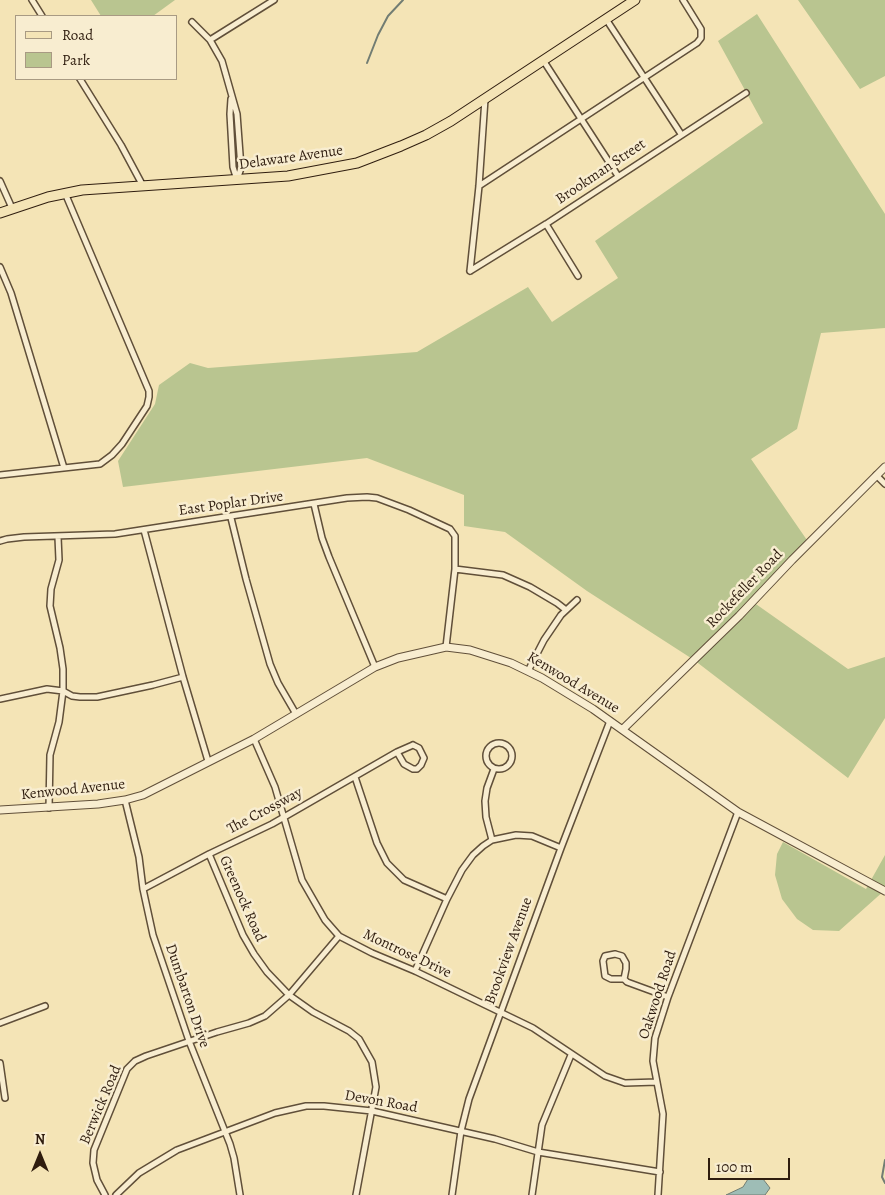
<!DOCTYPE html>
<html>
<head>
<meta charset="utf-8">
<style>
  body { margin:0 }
  #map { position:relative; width:885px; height:1195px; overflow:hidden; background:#f4e4b6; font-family:Alegreya,serif }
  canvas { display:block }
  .legend { position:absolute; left:15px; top:15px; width:162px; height:65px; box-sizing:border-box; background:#f8edd0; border:1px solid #a89a83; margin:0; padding:6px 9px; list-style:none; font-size:15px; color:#2f1d0f }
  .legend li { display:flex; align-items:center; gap:10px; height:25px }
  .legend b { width:25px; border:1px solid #a89a83 }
  .north { position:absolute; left:15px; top:1130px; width:50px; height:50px; -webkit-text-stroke:4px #f8edd0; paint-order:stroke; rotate:0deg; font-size:14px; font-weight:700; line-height:20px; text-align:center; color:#2f1d0f }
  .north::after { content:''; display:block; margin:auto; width:18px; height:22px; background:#2f1d0f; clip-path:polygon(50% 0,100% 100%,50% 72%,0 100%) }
  .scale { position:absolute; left:708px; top:1158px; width:82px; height:22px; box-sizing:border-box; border:2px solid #2f1d0f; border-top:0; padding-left:6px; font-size:15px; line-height:18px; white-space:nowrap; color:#2f1d0f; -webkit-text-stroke:4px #f8edd0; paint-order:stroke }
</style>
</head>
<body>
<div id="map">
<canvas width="885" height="1195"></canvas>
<ul class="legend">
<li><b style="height:6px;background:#f4e4b6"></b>Road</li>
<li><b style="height:14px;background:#b9c590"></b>Park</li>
</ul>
<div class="north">N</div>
<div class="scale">100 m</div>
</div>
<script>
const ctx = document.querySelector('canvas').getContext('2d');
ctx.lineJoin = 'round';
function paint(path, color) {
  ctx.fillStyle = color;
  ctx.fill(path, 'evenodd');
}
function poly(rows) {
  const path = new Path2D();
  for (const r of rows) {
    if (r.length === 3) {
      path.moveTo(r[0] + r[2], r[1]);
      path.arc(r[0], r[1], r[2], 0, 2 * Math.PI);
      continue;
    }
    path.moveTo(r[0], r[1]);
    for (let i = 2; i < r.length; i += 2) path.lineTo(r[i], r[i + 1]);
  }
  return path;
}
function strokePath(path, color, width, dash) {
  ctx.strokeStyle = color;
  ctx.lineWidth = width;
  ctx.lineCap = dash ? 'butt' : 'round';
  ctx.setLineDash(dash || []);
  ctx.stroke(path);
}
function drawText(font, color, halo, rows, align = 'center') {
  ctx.font = font + ' Alegreya,serif';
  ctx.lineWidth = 5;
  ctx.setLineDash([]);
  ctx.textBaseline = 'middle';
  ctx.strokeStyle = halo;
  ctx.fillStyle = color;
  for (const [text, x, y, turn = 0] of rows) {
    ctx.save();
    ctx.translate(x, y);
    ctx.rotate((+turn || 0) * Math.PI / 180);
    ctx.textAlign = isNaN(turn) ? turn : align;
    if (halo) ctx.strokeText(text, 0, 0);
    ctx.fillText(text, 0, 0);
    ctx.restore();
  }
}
const green = poly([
  [91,0,175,0,153,16,101,16],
  [798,0,885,0,885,76,860,89],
  [757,14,885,214,885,328,821,333,797,429,751,459,809,543,753,602,848,669,885,657,885,718,848,778,694,660,587,591,505,532,464,526,464,495,367,458,123,487,118,461,155,404,159,385,190,363,208,368,417,352,528,287,552,322,618,278,595,241,763,123,718,41],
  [783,842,866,889,885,855,885,890,839,931,813,930,797,919,782,899,775,875,777,854]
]);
const water = poly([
  [748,1179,763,1179,770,1188,765,1195,726,1195,743,1187,748,1179]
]);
const stream = poly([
  [367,63,378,35,388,16,403,0],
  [885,1160,882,1177,885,1183]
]);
const minor = poly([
  [32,0,42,16],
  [606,19,681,134],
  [192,22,210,40,222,61,237,114,241,168,237,180],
  [210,40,274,0],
  [543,60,618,176],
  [80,79,121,145,143,186],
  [231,99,230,114,233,167,237,180],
  [0,181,12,208],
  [479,186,697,43,701,38,701,29,683,0],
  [546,224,578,276],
  [0,267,11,293,64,468],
  [470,271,546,224,746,93],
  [470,271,479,186,485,99],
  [0,475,100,464,112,455,122,444,147,406,149,397,149,391,65,193],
  [876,475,885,484],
  [314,504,322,538,329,557,375,667],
  [231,518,246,579,270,664,278,683,296,714],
  [144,530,183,677,208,761],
  [0,541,7,539,24,537,115,534,347,498,367,497,377,498,409,510,450,529,455,536,455,569,446,647],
  [455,569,503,575,530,587,557,603,566,610],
  [528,671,544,640,561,615,577,600],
  [0,699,47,689,63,691,72,696,80,697,97,697,153,685,183,677],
  [254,739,275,787,302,880,325,920,339,936,372,953,415,971,533,1028,605,1076,625,1083,657,1082],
  [499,756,13],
  [413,745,419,748,424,758,421,765,417,769,413,769,404,764,397,752,413,745],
  [355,777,377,843,387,863,404,880,447,899],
  [125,800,139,857,143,889,153,935,189,1041,230,1144,234,1158,240,1195],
  [49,808,50,755,59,722,63,691,63,669,60,648,50,606,51,589,59,560,58,537],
  [492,840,486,817,485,801,487,788,494,769],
  [209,854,243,935,254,954,267,972,289,995,313,1012,349,1031,359,1039,372,1062,376,1087,356,1195],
  [143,889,209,854,272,824,397,752],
  [615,954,622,956,626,963,626,969,624,979,611,979,605,976,603,961,605,956,615,954],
  [415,971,447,899,462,870,473,855,483,846,492,840,516,835,532,836,561,848],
  [624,979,627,982,668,997],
  [0,1023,45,1006],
  [0,1063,5,1098],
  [105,1195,97,1180,93,1163,94,1150,127,1069,135,1061,146,1056,217,1032,249,1023,265,1016,289,995,339,936],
  [116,1195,139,1173,177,1150,275,1113,306,1106,324,1106,372,1111,495,1139,538,1152,660,1172],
  [452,1195,461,1131,469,1099,561,848,610,721],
  [532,1195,542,1125,571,1055],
  [658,1195,663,1114,653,1061,655,1038,668,997,738,812]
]);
const tertiary = poly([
  [623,729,739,616,792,560,885,467],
  [0,810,98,804,125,800,143,795,254,739,375,667,398,658,446,647,470,650,511,663,542,678,593,709,738,812,885,891]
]);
const primary = poly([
  [0,213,48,197,82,190,288,176,357,163,401,146,426,135,451,121,635,0]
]);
const streetNames = [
  ["Delaware Avenue",291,158,-8],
  ["Brookman Street",601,172,-34],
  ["East Poplar Drive",231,504,-8],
  ["Rockefeller Road",745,589,-46],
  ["Kenwood Avenue",573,683,31],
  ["Kenwood Avenue",73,790,-6],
  ["The Crossway",265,811,-28],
  ["Greenock Road",242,899,66],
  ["Brookview Avenue",509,951,-70],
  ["Montrose Drive",407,954,25],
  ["Oakwood Road",658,995,-72],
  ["Dumbarton Drive",187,996,71],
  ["Devon Road",381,1102,10],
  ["Berwick Road",101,1105,-67]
];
paint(green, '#b9c590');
paint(water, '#9ebdb6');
strokePath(water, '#727d73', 1);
strokePath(stream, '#727d73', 2);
strokePath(minor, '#604f39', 8);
strokePath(tertiary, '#604f39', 9);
strokePath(primary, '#2f1d0f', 11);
strokePath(minor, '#f8edd0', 5);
strokePath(tertiary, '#f8edd0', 7);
strokePath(primary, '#f4e4b6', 9);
drawText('15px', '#2f1d0f', '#f8edd0', streetNames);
</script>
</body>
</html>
